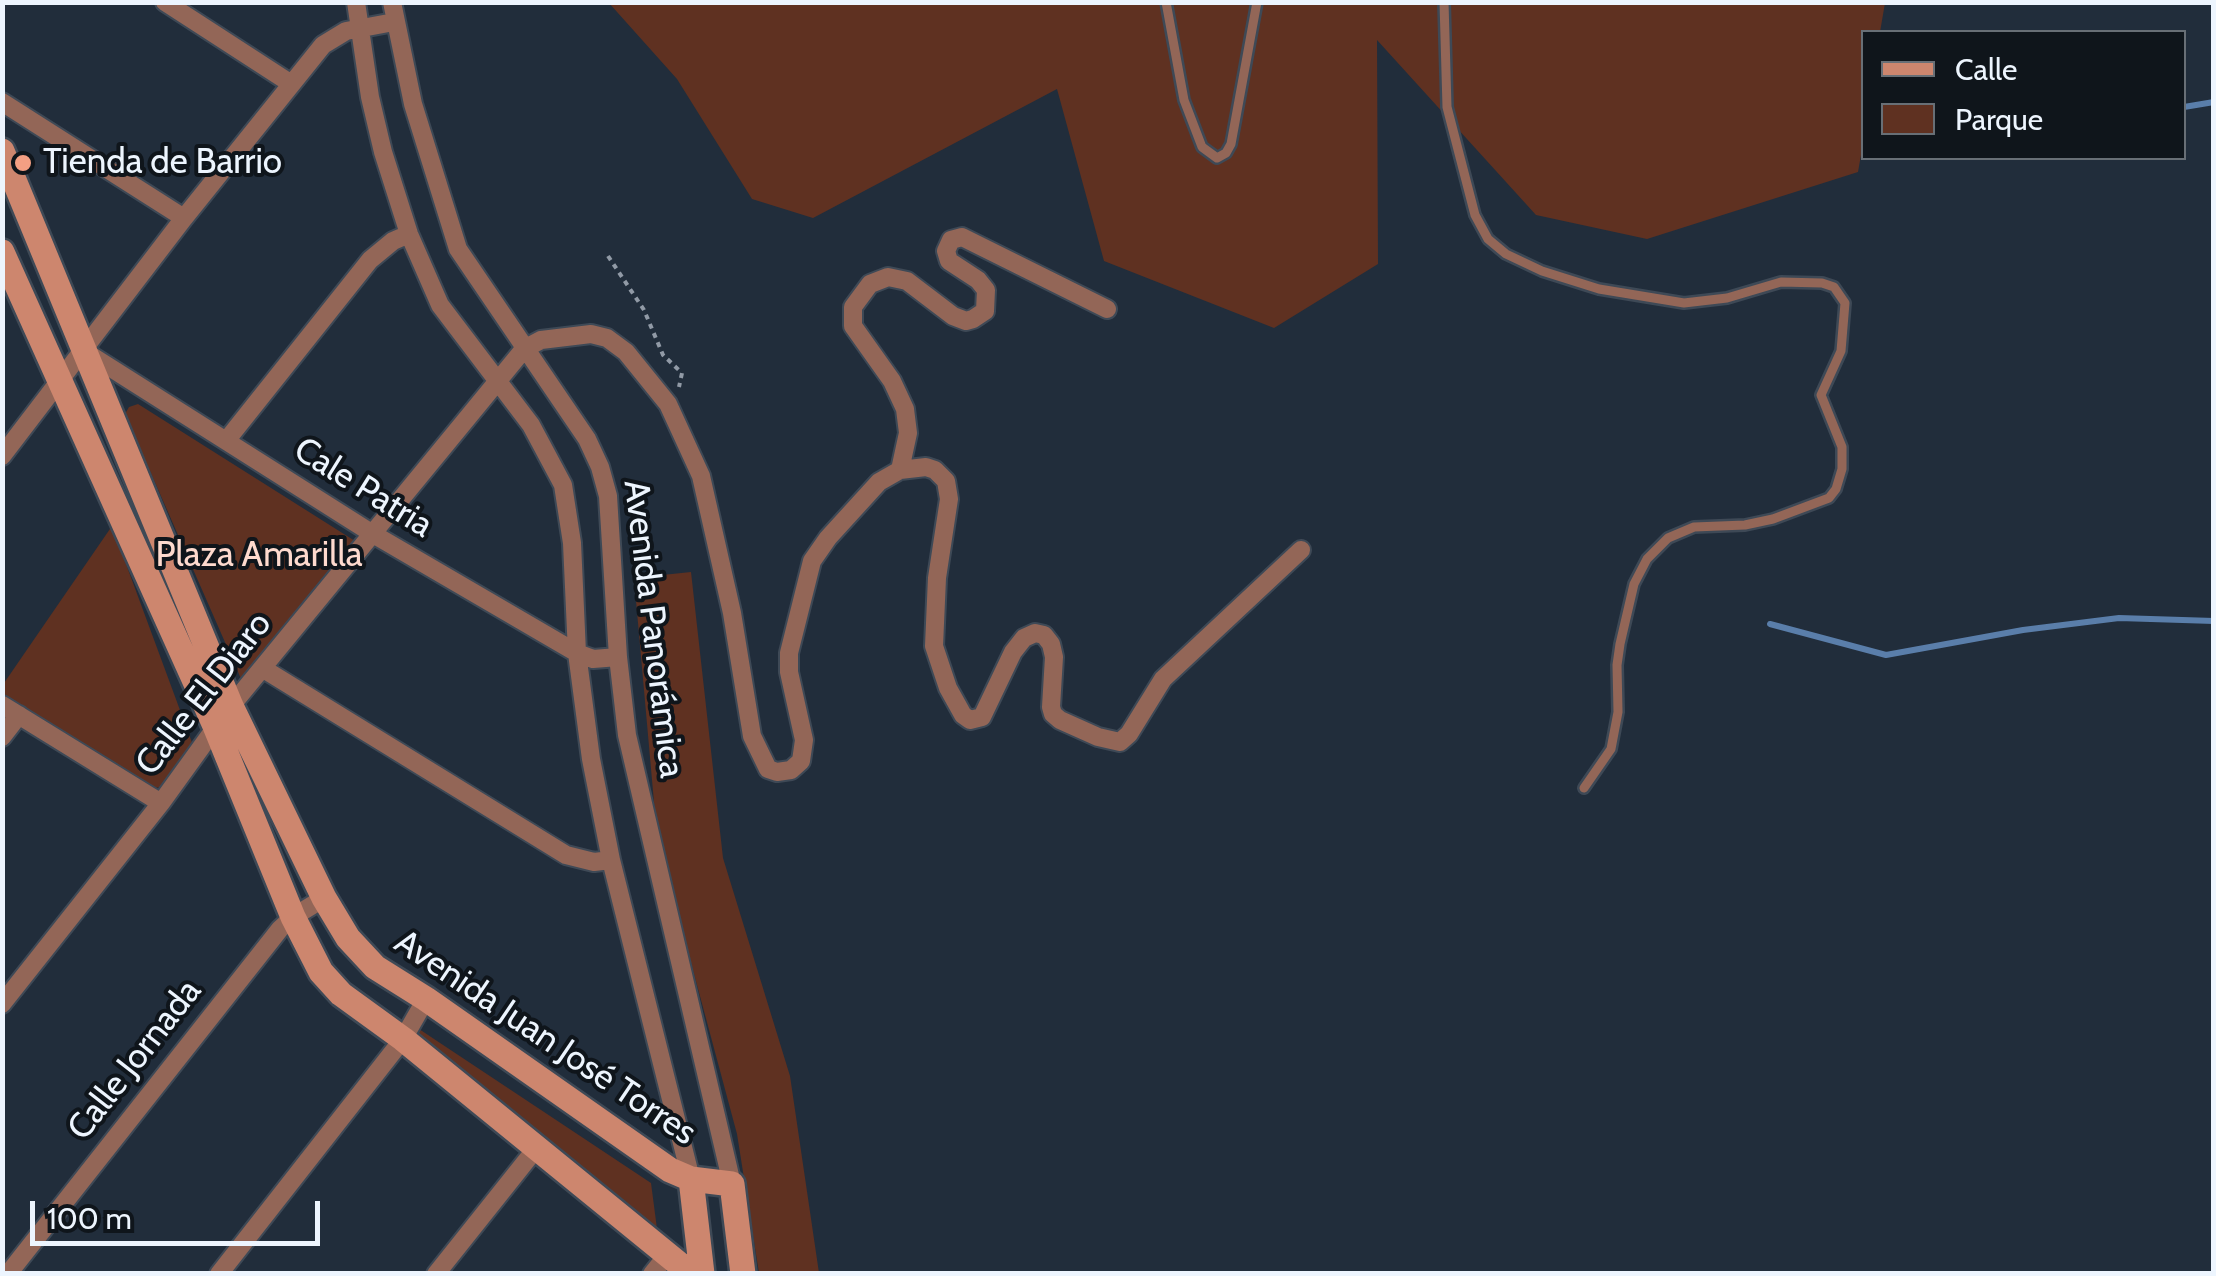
<!DOCTYPE html>
<html>
<head>
<meta charset="utf-8">
<style>
  body { margin:0 }
  #map { position:relative; width:2216px; height:1276px; overflow:hidden; background:#212d3b; font-family:Cabin,sans-serif }
  canvas { display:block }
  .frame { position:absolute; inset:0; border:5px solid #edf5fe; pointer-events:none }
  .legend { position:absolute; left:1861px; top:30px; width:325px; height:130px; box-sizing:border-box; background:#0f151b; border:2px solid #686f76; margin:0; padding:12px 18px; list-style:none; font-size:30px; color:#edf5fe }
  .legend li { display:flex; align-items:center; gap:20px; height:50px }
  .legend b { width:50px; border:2px solid #686f76 }
  .scale { position:absolute; left:30px; top:1201px; width:290px; height:45px; box-sizing:border-box; border:5px solid #edf5fe; border-top:0; padding-left:12px; font-size:30px; line-height:35px; white-space:nowrap; color:#edf5fe; -webkit-text-stroke:8px #0f151b; paint-order:stroke }
</style>
</head>
<body>
<div id="map">
<canvas width="2216" height="1276"></canvas>
<div class="frame"></div>
<ul class="legend">
<li><b style="height:12px;background:#cd866e"></b>Calle</li>
<li><b style="height:28px;background:#5f3121"></b>Parque</li>
</ul>
<div class="scale">100 m</div>
</div>
<script>
const ctx = document.querySelector('canvas').getContext('2d');
ctx.lineJoin = 'round';
function paint(path, color) {
  ctx.fillStyle = color;
  ctx.fill(path, 'evenodd');
}
function poly(rows) {
  const path = new Path2D();
  for (const r of rows) {
    path.moveTo(r[0], r[1]);
    for (let i = 2; i < r.length; i += 2) path.lineTo(r[i], r[i + 1]);
  }
  return path;
}
function strokePath(path, color, width, dash) {
  ctx.strokeStyle = color;
  ctx.lineWidth = width;
  ctx.lineCap = dash ? 'butt' : 'round';
  ctx.setLineDash(dash || []);
  ctx.stroke(path);
}
function drawText(font, color, halo, rows, align = 'center') {
  ctx.font = font + ' Cabin,sans-serif';
  ctx.lineWidth = 8;
  ctx.setLineDash([]);
  ctx.textBaseline = 'middle';
  ctx.strokeStyle = halo;
  ctx.fillStyle = color;
  for (const [text, x, y, turn = 0] of rows) {
    ctx.save();
    ctx.translate(x, y);
    ctx.rotate((+turn || 0) * Math.PI / 180);
    ctx.textAlign = isNaN(turn) ? turn : align;
    if (halo) ctx.strokeText(text, 0, 0);
    ctx.fillText(text, 0, 0);
    ctx.restore();
  }
}
const green = poly([
  [609,3,1885,3,1880,32,1864,32,1864,138,1858,172,1647,239,1536,215,1377,40,1378,264,1274,328,1104,261,1057,89,813,218,752,199,677,79],
  [138,404,355,541,242,681,125,414,129,407],
  [112,526,194,748,163,787,152,788,3,695,2,686],
  [691,572,723,858,790,1076,819,1273,759,1273,737,1134,657,836,634,578],
  [419,1029,651,1183,659,1244,412,1043]
]);
const stream = poly([
  [2184,107,2214,102],
  [1770,624,1886,655,2023,630,2119,618,2214,621]
]);
const path = poly([
  [608,256,644,310,663,355,682,373,679,387]
]);
const lane = poly([
  [1166,2,1184,100,1202,147,1217,158,1226,153,1231,144,1257,2],
  [1444,2,1447,107,1475,215,1488,239,1506,254,1542,271,1599,289,1684,303,1727,298,1781,282,1822,283,1834,287,1845,303,1841,351,1821,395,1842,447,1842,469,1836,489,1829,498,1773,519,1745,525,1694,527,1668,538,1647,559,1634,584,1620,644,1617,665,1618,712,1611,749,1584,788]
]);
const street = poly([
  [165,2,290,83],
  [356,2,370,97,383,152,409,234,440,305,531,425,563,485,572,543,577,653,591,759,611,860,691,1179],
  [392,2,413,104,458,249,587,439,600,467,608,496,618,657,627,735,732,1184],
  [2,102,184,218],
  [84,351,373,534,577,653,593,659,618,657],
  [226,441,370,260,393,241,409,234],
  [2,456,184,218,323,45,346,31,394,22],
  [900,470,908,433,905,409,892,381,853,326,853,307,870,284,888,277,907,281,953,316,966,321,973,319,985,311,986,290,978,280,949,261,946,251,951,240,962,237,1107,309],
  [262,668,566,855,594,862,611,860],
  [2,705,161,803],
  [2,737,19,715],
  [2,1004,161,803,231,706,524,349,541,340,591,334,607,338,626,352,668,404,701,476,732,613,752,736,768,769,777,772,791,770,801,761,804,740,789,672,789,653,812,561,828,538,879,482,900,470,926,467,935,470,946,481,949,499,937,578,934,646,948,688,963,715,970,720,982,717,1013,652,1024,638,1035,633,1044,635,1051,644,1054,657,1051,707,1053,714,1060,720,1098,737,1120,742,1129,734,1163,679,1301,550],
  [8,1274,280,929,293,917,324,898],
  [219,1274,403,1039,426,999],
  [436,1274,538,1146],
  [652,1274,668,1254]
]);
const secondary = poly([
  [2,151,231,706,324,898,348,938,375,967,426,999,670,1170,691,1179,732,1184,743,1274],
  [2,252,215,726,293,917,321,972,341,994,403,1039,679,1264,696,1274],
  [691,1179,702,1274]
]);
const markers = [
  [23,163,10,"#f39f83"]
];
const poiNames = [
  ["Tienda de Barrio",43,163]
];
const streetNames = [
  ["Cale Patria",363,488,32],
  ["Avenida Panorámica",653,629,83],
  ["Calle El Diaro",204,694,-52],
  ["Avenida Juan José Torres",545,1038,34],
  ["Calle Jornada",135,1060,-52]
];
const parkNames = [
  ["Plaza Amarilla",259,556]
];
paint(green, '#5f3121');
strokePath(stream, '#5a7eaa', 6);
strokePath(lane, '#3e4956', 14);
strokePath(street, '#3e4956', 22);
strokePath(secondary, '#3e4956', 30);
strokePath(path, '#919aa6', 4, [5, 5]);
strokePath(lane, '#936657', 9);
strokePath(street, '#936657', 18);
strokePath(secondary, '#cd866e', 25);
for (const [x, y, r, color] of markers) {
  const dot = new Path2D();
  dot.arc(x, y, r, 0, 2 * Math.PI);
  ctx.fillStyle = color;
  ctx.fill(dot);
  strokePath(dot, '#0f151b', 4);
}
drawText('35px', '#edf5fe', '#0f151b', poiNames, 'left');
drawText('35px', '#edf5fe', '#0f151b', streetNames);
drawText('35px', '#fedace', '#0f151b', parkNames);
</script>
</body>
</html>
